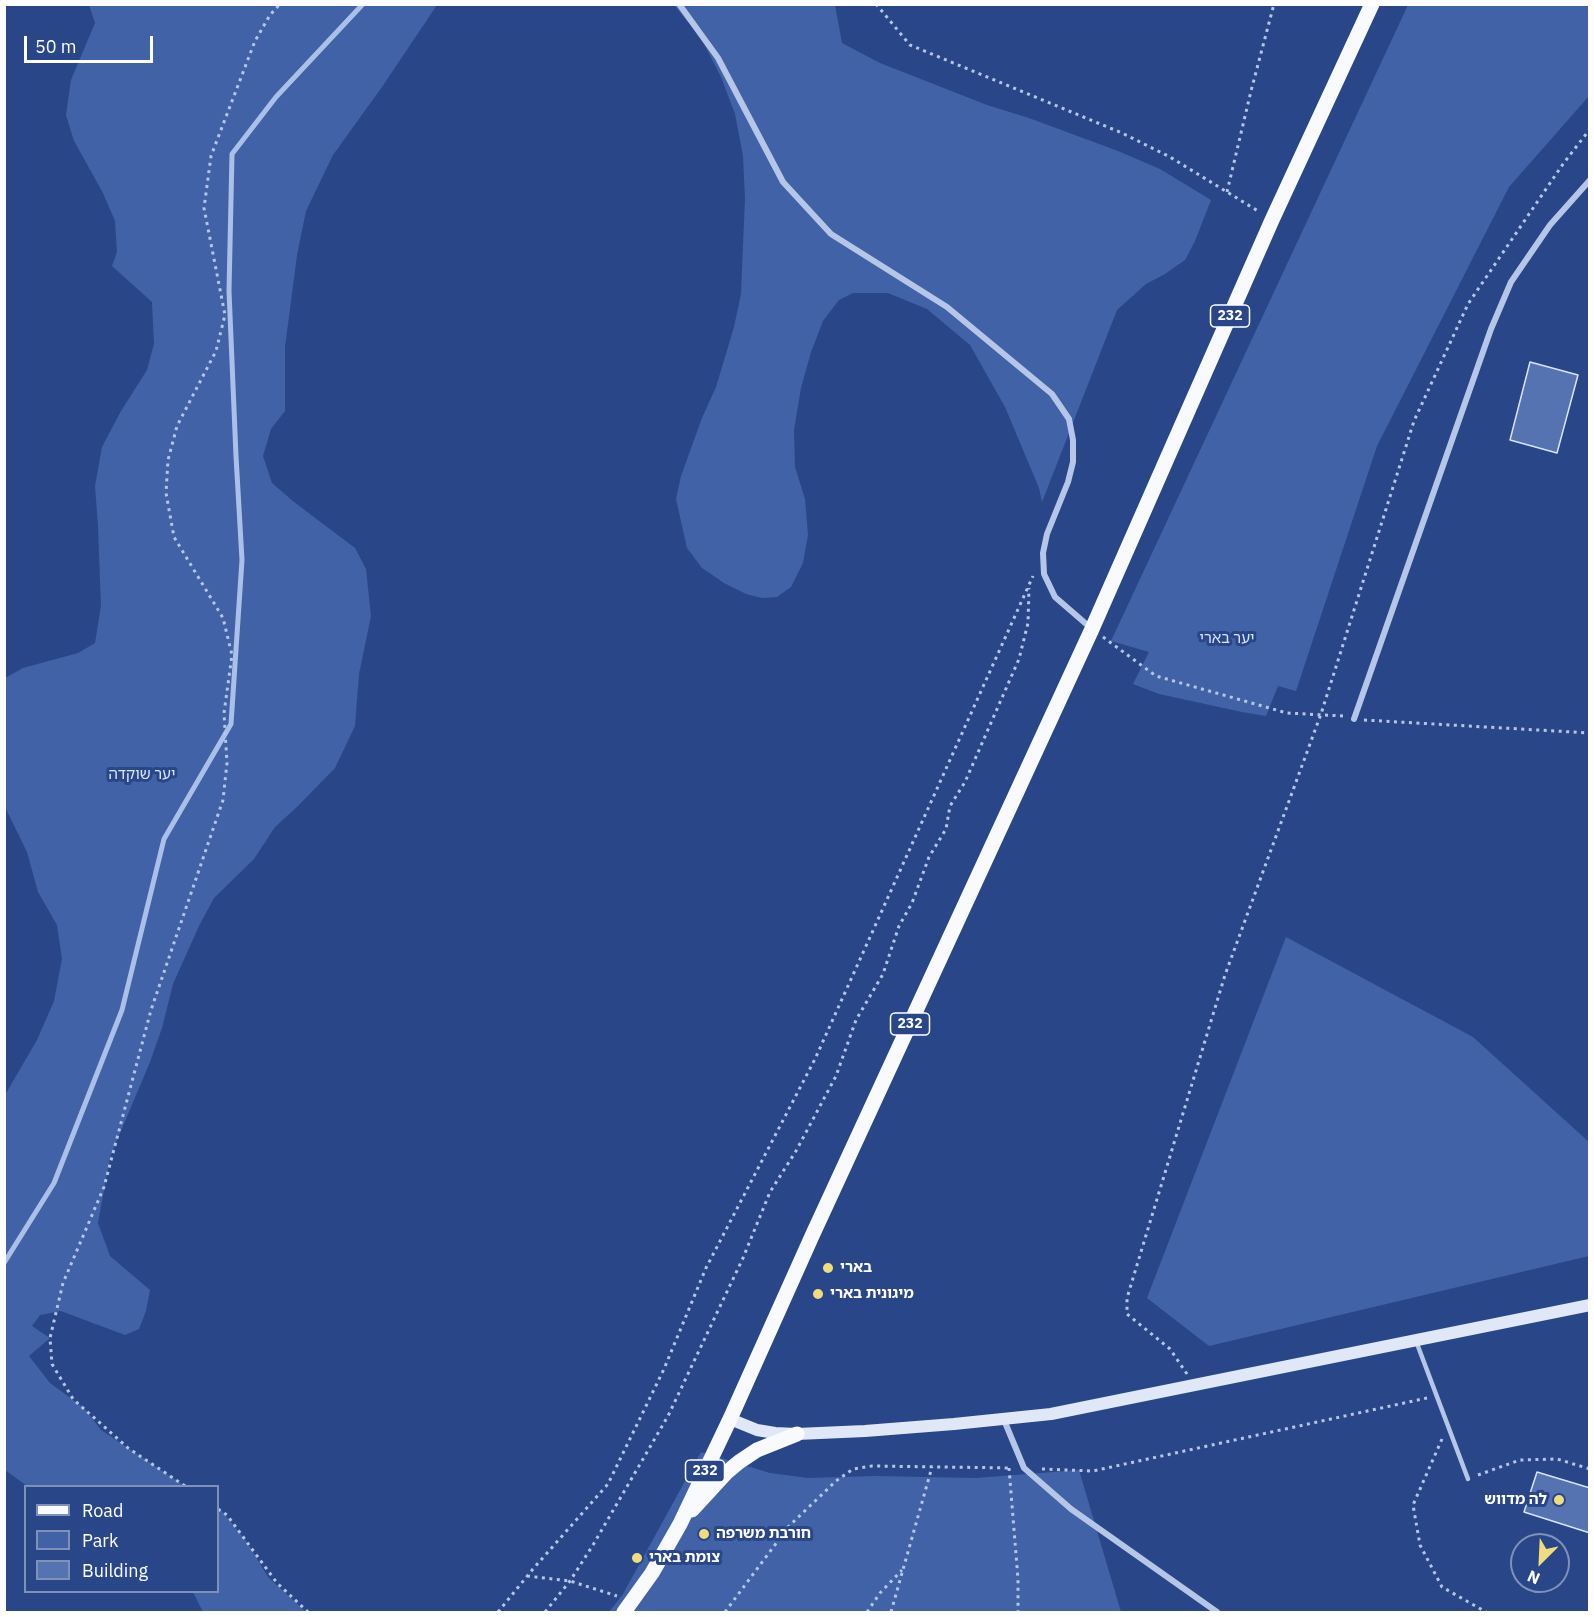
<!DOCTYPE html>
<html>
<head>
<meta charset="utf-8">
<style>
  body { margin:0 }
  #map { position:relative; width:1594px; height:1617px; overflow:hidden; background:#294788; font-family:"IBM Plex Sans",sans-serif }
  canvas { display:block }
  .frame { position:absolute; inset:0; border:6px solid #fff; pointer-events:none }
  .legend { position:absolute; left:24px; top:1485px; width:195px; height:108px; box-sizing:border-box; background:#294788; border:2px solid #7f91b8; margin:0; padding:8px 10px; list-style:none; font-size:18px; color:#fff }
  .legend li { display:flex; align-items:center; gap:12px; height:30px }
  .legend b { width:30px; border:2px solid #7f91b8 }
  .north { position:absolute; left:1510px; top:1533px; width:60px; height:60px; box-sizing:border-box; background:#294788; border:2px solid #7f91b8; border-radius:50%; rotate:204deg; font-size:16px; font-weight:700; line-height:24px; text-align:center; color:#fff }
  .north::after { content:''; display:block; margin:auto; width:21px; height:27px; background:#efdc7d; clip-path:polygon(50% 0,100% 100%,50% 72%,0 100%) }
  .scale { position:absolute; left:24px; top:36px; width:129px; height:27px; box-sizing:border-box; border:3px solid #fff; border-top:0; padding-left:8px; font-size:18px; line-height:21px; white-space:nowrap; color:#fff; -webkit-text-stroke:4px #294788; paint-order:stroke }
</style>
</head>
<body>
<div id="map">
<canvas width="1594" height="1617"></canvas>
<div class="frame"></div>
<ul class="legend">
<li><b style="height:8px;background:#f8fafe"></b>Road</li>
<li><b style="height:16px;background:#4162a6"></b>Park</li>
<li><b style="height:16px;background:#5673b1"></b>Building</li>
</ul>
<div class="north">N</div>
<div class="scale">50 m</div>
</div>
<script>
const ctx = document.querySelector('canvas').getContext('2d');
ctx.lineJoin = 'round';
function paint(path, color) {
  ctx.fillStyle = color;
  ctx.fill(path, 'evenodd');
}
function poly(rows) {
  const path = new Path2D();
  for (const r of rows) {
    path.moveTo(r[0], r[1]);
    for (let i = 2; i < r.length; i += 2) path.lineTo(r[i], r[i + 1]);
  }
  return path;
}
function strokePath(path, color, width, dash) {
  ctx.strokeStyle = color;
  ctx.lineWidth = width;
  ctx.lineCap = dash ? 'butt' : 'round';
  ctx.setLineDash(dash || []);
  ctx.stroke(path);
}
function drawText(font, color, halo, rows, align = 'center') {
  ctx.font = font + ' "IBM Plex Sans","Noto Sans Hebrew",sans-serif';
  ctx.lineWidth = 6;
  ctx.setLineDash([]);
  ctx.textBaseline = 'middle';
  ctx.strokeStyle = halo;
  ctx.fillStyle = color;
  for (const [text, x, y, turn = 0] of rows) {
    ctx.save();
    ctx.translate(x, y);
    ctx.rotate((+turn || 0) * Math.PI / 180);
    ctx.textAlign = isNaN(turn) ? turn : align;
    if (halo) ctx.strokeText(text, 0, 0);
    ctx.fillText(text, 0, 0);
    ctx.restore();
  }
}
const green = poly([
  [89,5,437,5,382,87,333,155,306,211,297,255,285,347,285,411,271,429,263,456,272,483,294,502,355,548,366,569,371,616,359,674,355,726,335,768,298,806,275,827,254,859,214,898,199,926,173,984,162,1028,150,1062,110,1157,98,1223,110,1256,150,1290,146,1311,139,1329,125,1335,61,1311,40,1315,32,1326,50,1338,29,1356,50,1383,84,1408,101,1430,185,1486,27,1486,5,1470,5,1095,37,1040,54,1001,62,959,57,925,38,892,27,852,5,807,5,678,23,668,78,653,95,643,101,606,98,526,95,486,102,447,121,411,147,370,154,344,152,302,112,266,117,252,115,221,103,193,74,141,66,115,71,80,95,23],
  [674,5,835,5,842,43,880,63,987,105,1029,118,1118,151,1160,169,1211,200,1195,241,1185,260,1165,274,1146,284,1117,310,1042,502,1039,488,1005,407,970,345,927,309,888,293,853,293,839,300,823,321,811,352,801,388,794,430,795,467,805,499,808,535,803,563,791,587,777,597,762,598,746,594,724,583,702,568,687,548,676,499,681,476,702,418,716,387,734,327,741,294,745,198,743,156,735,114,721,77,701,38],
  [1408,5,1589,5,1589,96,1509,187,1377,446,1296,691,1278,686,1266,716,1242,712,1159,694,1133,684,1149,652,1111,641],
  [1286,937,1473,1037,1589,1142,1589,1256,1209,1346,1147,1298],
  [701,1452,770,1473,808,1478,874,1476,976,1478,1079,1470,1121,1612,609,1612,623,1594],
  [218,1508,222,1511,247,1542,268,1577,306,1612,203,1612,193,1592,218,1592]
]);
const stream = poly([
  [4,1263,54,1183,122,1010,164,839,231,724,242,560,236,456,229,291,232,154,276,97,363,4]
]);
const building = poly([
  [1530,362,1578,375,1557,453,1510,440,1530,362],
  [1537,1472,1590,1488,1590,1533,1524,1512,1537,1472]
]);
const path = poly([
  [876,4,910,45,1122,133,1170,157,1258,211],
  [1227,192,1251,91,1274,4],
  [1103,637,1156,676,1287,713,1343,716],
  [1364,720,1590,733],
  [1187,1374,1170,1349,1127,1314,1127,1298,1225,975,1321,714,1414,421,1468,304,1563,164,1590,129],
  [1442,1439,1413,1505,1420,1545,1442,1587,1486,1612],
  [1009,1468,1018,1579,1018,1612],
  [1042,1469,1093,1471,1427,1398],
  [1478,1475,1520,1460,1557,1459,1590,1469],
  [185,1486,128,1448,73,1399,52,1364,50,1338,63,1283,104,1187,151,1010,223,800,227,763,224,713,232,655,223,618,174,537,166,493,168,460,177,426,216,351,225,315,204,208,211,156,255,41,270,15,280,4],
  [218,1509,227,1515,277,1583,308,1612],
  [527,1576,570,1581,617,1596],
  [498,1612,533,1569,608,1484,664,1369,706,1268,815,1059,1033,576],
  [545,1612,570,1581,593,1545,668,1416,743,1258,770,1192,796,1151,836,1076,856,1020,883,974,899,926,912,903,929,857,946,829,950,806,965,782,1019,659,1028,623,1029,588],
  [725,1612,789,1526,836,1481,853,1469,872,1466,1012,1468],
  [867,1612,880,1593,902,1570],
  [891,1612,932,1467]
]);
const lane = poly([
  [1416,1341,1468,1479]
]);
const street = poly([
  [679,4,718,58,783,182,831,234,947,307,1052,394,1069,419,1073,440,1073,462,1068,482,1047,534,1043,553,1044,574,1055,597,1092,629],
  [1354,719,1491,329,1511,282,1550,225,1590,180],
  [1004,1420,1024,1468,1071,1509,1217,1612]
]);
const secondary = poly([
  [730,1419,757,1430,775,1433,797,1434,865,1431,954,1424,1051,1414,1590,1305]
]);
const primary = poly([
  [692,1510,727,1472,739,1462,757,1450,797,1434],
  [624,1612,652,1573,680,1524,730,1419,812,1236,1092,629,1272,220,1372,4]
]);
const markers = [
  [828,1268,6,"#efdc7d"],
  [818,1294,6,"#efdc7d"],
  [1559,1500,6,"#efdc7d"],
  [704,1534,6,"#efdc7d"],
  [637,1558,6,"#efdc7d"]
];
const shields = [
  [1230,316,39],
  [910,1024,39],
  [705,1471,39]
];
const shieldNames = [
  ["232",1230,316],
  ["232",910,1024],
  ["232",705,1471]
];
const parkNames = [
  ["יער בארי",1227,639],
  ["יער שוקדה",142,775]
];
const poiNames = [
  ["בארי",840,1268],
  ["מיגונית בארי",830,1294],
  ["לה מדווש",1547,1500,"right"],
  ["חורבת משרפה",716,1534],
  ["צומת בארי",649,1558]
];
paint(green, '#4162a6');
strokePath(stream, '#abc0e8', 5);
paint(building, '#5673b1');
strokePath(building, '#d9e3f7', 1.5);
strokePath(path, '#b6c6e8', 3, [3, 4.5]);
strokePath(lane, '#b6c6e8', 4.5);
strokePath(street, '#b6c6e8', 6);
strokePath(secondary, '#e0e7f7', 12);
strokePath(primary, '#f8fafe', 15);
for (const [x, y, r, color] of markers) {
  const dot = new Path2D();
  dot.arc(x, y, r, 0, 2 * Math.PI);
  ctx.fillStyle = color;
  ctx.fill(dot);
  strokePath(dot, '#294788', 2);
}
for (const [x, y, w] of shields) {
  const box = new Path2D();
  box.roundRect(x - w / 2, y - 11, w, 22, 4.5);
  ctx.fillStyle = '#294788';
  ctx.fill(box);
  strokePath(box, '#fff', 1.5);
}
drawText('bold 14px', '#fff', null, shieldNames);
drawText('15px', '#d9e3f7', '#294788', parkNames);
drawText('bold 15px', '#fff', '#294788', poiNames, 'left');
</script>
</body>
</html>
